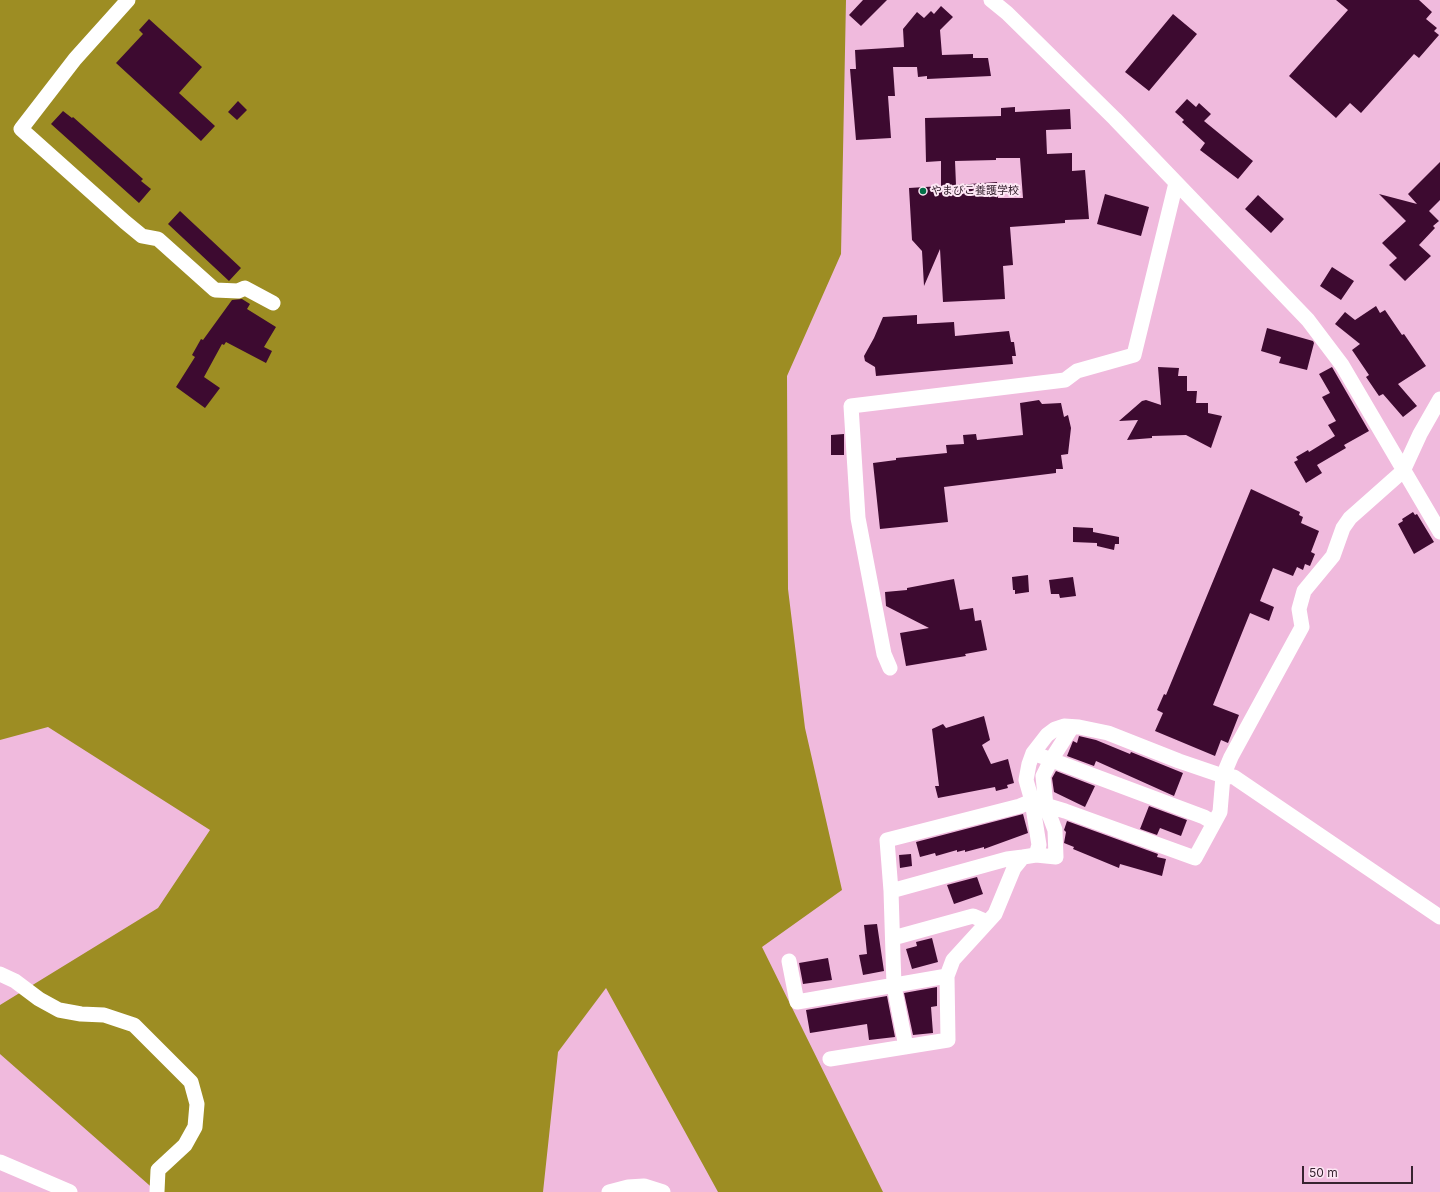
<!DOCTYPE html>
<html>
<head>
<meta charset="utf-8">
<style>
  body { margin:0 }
  #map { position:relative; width:1440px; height:1192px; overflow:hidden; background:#f0badd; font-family:Inter,sans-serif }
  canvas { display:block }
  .scale { position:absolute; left:1302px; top:1166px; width:111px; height:18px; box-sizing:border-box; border:2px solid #372330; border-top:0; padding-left:5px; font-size:12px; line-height:14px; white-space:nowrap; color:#372330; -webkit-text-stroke:3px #fde6f4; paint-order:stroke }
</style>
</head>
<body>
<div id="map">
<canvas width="1440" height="1192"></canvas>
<div class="scale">50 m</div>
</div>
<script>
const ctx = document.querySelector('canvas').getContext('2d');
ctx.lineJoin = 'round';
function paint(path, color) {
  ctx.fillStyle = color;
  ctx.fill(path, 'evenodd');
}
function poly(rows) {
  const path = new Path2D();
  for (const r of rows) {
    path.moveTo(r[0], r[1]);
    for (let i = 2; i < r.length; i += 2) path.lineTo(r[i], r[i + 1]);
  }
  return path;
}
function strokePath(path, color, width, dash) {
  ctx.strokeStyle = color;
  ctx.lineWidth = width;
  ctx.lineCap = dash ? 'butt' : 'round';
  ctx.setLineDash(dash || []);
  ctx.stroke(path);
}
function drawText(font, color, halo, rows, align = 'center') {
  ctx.font = font + ' Inter,"Noto Sans JP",sans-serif';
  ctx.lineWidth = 4;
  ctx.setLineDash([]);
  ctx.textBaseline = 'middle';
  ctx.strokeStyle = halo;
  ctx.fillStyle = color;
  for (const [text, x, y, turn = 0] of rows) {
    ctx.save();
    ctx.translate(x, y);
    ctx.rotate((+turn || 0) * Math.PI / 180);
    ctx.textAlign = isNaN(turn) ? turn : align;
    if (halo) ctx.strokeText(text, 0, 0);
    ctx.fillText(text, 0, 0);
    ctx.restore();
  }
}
const forest = poly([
  [0,0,846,0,841,254,787,376,788,589,805,728,842,890,762,947,883,1192,718,1192,606,988,558,1052,543,1192,157,1192,0,1054,0,1005,158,908,210,830,48,727,0,740]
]);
const building = poly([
  [863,0,887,0,861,26,849,15],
  [1336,0,1419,0,1432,12,1426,19,1437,28,1434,31,1439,35,1419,58,1414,54,1361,113,1350,103,1336,118,1289,76,1348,10],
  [941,6,953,17,940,30,942,55,973,54,973,58,988,58,991,76,927,79,927,76,918,77,917,67,893,67,895,96,888,96,891,138,856,140,850,69,856,69,855,50,904,47,903,29,917,12,924,18,931,11,934,14],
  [1173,14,1197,34,1149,91,1125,72],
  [149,19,202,67,179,93,215,126,201,141,116,63,143,34,139,30],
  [1187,99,1196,107,1199,103,1211,114,1204,121,1253,161,1238,179,1200,150,1205,143,1182,122,1184,120,1175,112],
  [238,101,247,110,237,120,228,112],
  [1015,107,1015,112,1070,109,1071,129,1046,130,1047,154,1072,153,1072,171,1085,170,1089,219,1065,220,1065,223,1010,227,1013,265,1003,266,1005,299,943,302,940,249,924,286,922,251,912,240,909,188,941,186,941,161,926,162,925,118,1001,116,1001,108],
  [996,158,1020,158,1023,198,998,198,997,182,956,185,955,161,996,160],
  [63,111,72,118,73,117,143,179,141,181,151,189,139,203,51,124],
  [1440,162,1440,200,1429,211,1439,221,1433,226,1435,228,1419,245,1431,256,1405,281,1389,265,1397,258,1382,243,1406,221,1379,194,1417,204,1408,194],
  [1105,194,1149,207,1141,236,1097,224],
  [1258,195,1284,219,1271,233,1245,209],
  [180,211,241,268,229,281,168,224],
  [1332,267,1354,281,1341,300,1320,286],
  [242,299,250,304,247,309,276,327,264,347,272,351,266,363,226,342,224,345,222,344,204,377,220,388,205,408,176,387,195,357,192,355,201,339,203,340,232,300],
  [1376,306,1380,313,1385,310,1402,335,1404,334,1426,366,1398,384,1417,406,1403,417,1383,394,1379,396,1366,377,1369,375,1352,350,1360,344,1335,324,1345,312,1355,320],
  [917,315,917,324,954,322,955,336,1009,331,1011,342,1014,342,1016,356,1012,356,1013,364,876,376,875,367,865,361,864,356,874,338,883,317],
  [1267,328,1313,341,1314,343,1307,370,1279,363,1281,357,1261,351],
  [1158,367,1179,368,1178,376,1187,376,1187,391,1197,391,1196,403,1208,403,1208,413,1222,416,1211,448,1186,435,1152,436,1152,438,1127,440,1138,420,1119,421,1142,401,1146,400,1161,405],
  [1332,367,1369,431,1344,445,1346,448,1317,465,1322,473,1306,483,1294,462,1298,460,1296,457,1308,450,1309,452,1335,436,1328,425,1336,421,1322,397,1330,393,1319,374],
  [1039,400,1042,404,1061,403,1064,417,1068,415,1071,428,1068,454,1061,455,1063,469,1056,469,1056,473,944,487,948,522,880,529,873,463,896,460,896,458,947,453,946,445,964,444,963,435,976,434,977,440,1023,435,1020,403],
  [844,434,844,455,831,455,831,435],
  [1251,489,1300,512,1299,515,1303,517,1301,523,1319,531,1311,552,1315,554,1310,566,1305,564,1303,570,1297,567,1293,576,1273,568,1260,601,1274,607,1269,621,1250,613,1213,705,1239,715,1228,743,1221,740,1215,756,1155,731,1163,713,1157,710,1164,694,1166,695],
  [1413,512,1415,515,1417,514,1434,542,1414,554,1398,524,1403,521,1402,519],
  [1073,527,1093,528,1093,532,1119,537,1119,544,1115,544,1114,550,1097,546,1097,543,1073,542],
  [1028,575,1029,592,1015,594,1015,590,1013,590,1012,577],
  [1073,577,1076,596,1060,598,1059,594,1051,594,1049,580],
  [954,579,960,610,973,608,975,621,981,620,987,650,965,654,966,656,906,666,900,633,929,628,886,606,885,592,907,590,907,588],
  [984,716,990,740,982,745,991,764,1008,759,1014,783,1007,785,1008,788,996,791,995,787,938,798,935,786,939,786,932,729,943,724,946,728],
  [1079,736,1096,740,1130,754,1131,752,1183,773,1174,796,1096,761,1094,766,1067,756,1073,741,1077,743],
  [1056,771,1095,786,1085,807,1054,792,1052,778],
  [1149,806,1187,820,1181,836,1160,828,1157,835,1140,829],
  [1023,814,1028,833,984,849,984,847,965,852,965,850,957,852,957,850,936,856,935,853,920,857,916,842],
  [1067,821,1158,854,1157,857,1166,859,1162,876,1120,864,1119,868,1073,849,1074,847,1064,843,1066,832,1064,830],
  [911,854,912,866,900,868,899,855],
  [977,877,983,894,954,904,947,885],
  [877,924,884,971,863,975,859,955,867,954,864,925],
  [932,938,938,962,912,969,906,949,917,946,916,942],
  [828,958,832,980,803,984,799,963],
  [937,987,937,1006,931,1007,933,1033,913,1035,904,993],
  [887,996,895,1037,869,1040,867,1024,810,1033,806,1010]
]);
const minor = poly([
  [128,0,75,59,21,129,125,222,142,236,158,239,215,290,238,291,245,288,273,303],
  [991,0,1007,13,1115,119,1308,320,1342,365,1440,532],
  [890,668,884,654,858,518,851,406,1065,380,1077,371,1134,355,1176,183],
  [1033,753,1204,817,1214,823],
  [1036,855,1056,857,1055,830,1046,806,1043,776,1051,760,1072,727],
  [891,891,1007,859,1023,857],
  [893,938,973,916,987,922],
  [789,961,797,1002,947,976],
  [0,974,15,981,39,999,59,1010,81,1014,104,1015,134,1025,191,1082,197,1104,195,1127,185,1145,158,1170,157,1192],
  [906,1047,894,986,891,891,887,840,1020,806,1032,801,1065,811,1195,858,1220,812,1223,776,1231,757,1302,627,1299,609,1304,591,1333,556,1343,528,1350,518,1403,471,1420,434,1440,399],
  [830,1059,948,1040,947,976,953,960,995,914,1014,868,1023,857,1036,855,1039,845,1032,801,1026,780,1029,764,1033,753,1047,735,1055,729,1064,726,1079,727,1108,733,1179,761,1223,776,1234,777,1440,917],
  [0,1162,70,1192],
  [609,1192,628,1187,644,1186,663,1192]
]);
const markers = [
  [923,191,4,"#037048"]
];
const poiNames = [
  ["やまびこ養護学校",931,191]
];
paint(forest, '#9d8d23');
paint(building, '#3d0a30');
strokePath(minor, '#fff', 15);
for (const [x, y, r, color] of markers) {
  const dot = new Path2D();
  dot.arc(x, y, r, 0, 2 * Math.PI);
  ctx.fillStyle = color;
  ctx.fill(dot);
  strokePath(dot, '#fde6f4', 1.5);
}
drawText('11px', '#372330', '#fde6f4', poiNames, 'left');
</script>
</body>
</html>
